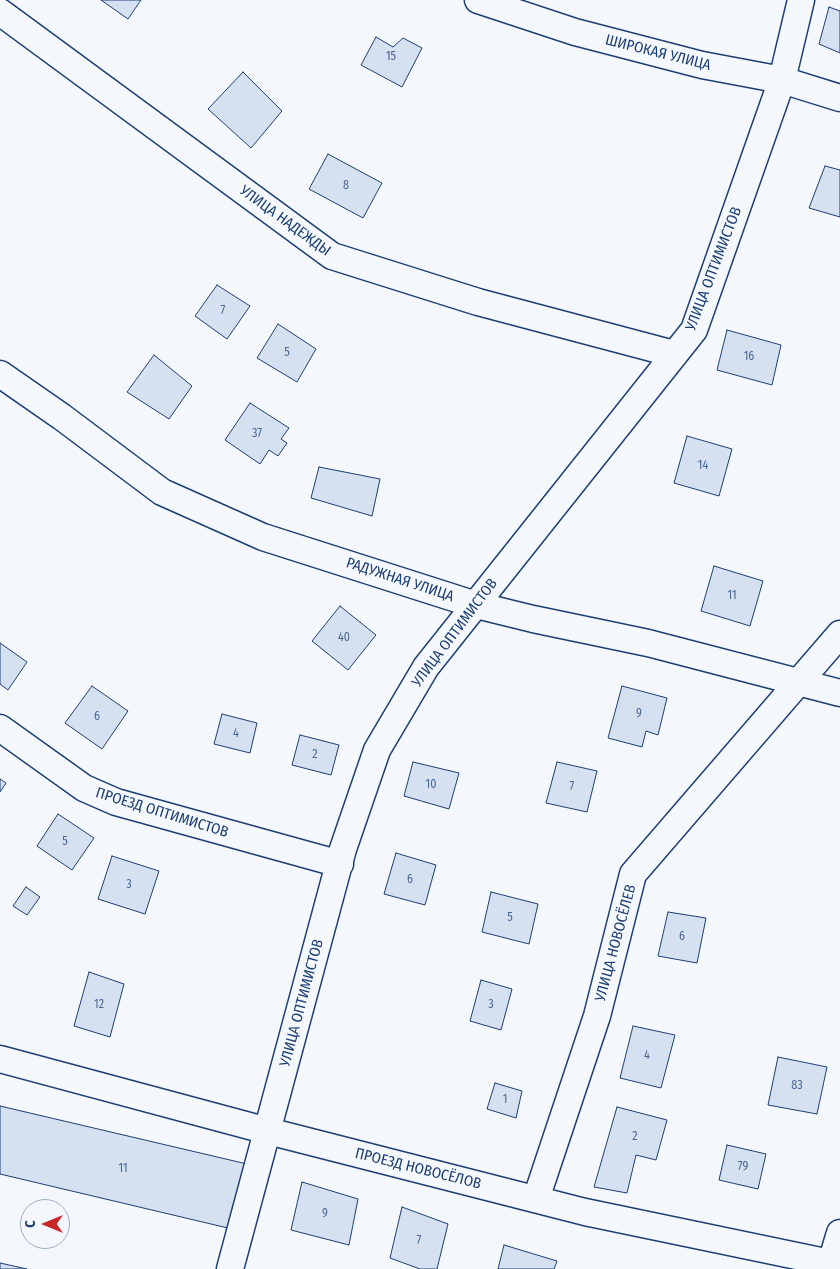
<!DOCTYPE html>
<html>
<head>
<meta charset="utf-8">
<style>
  body { margin:0 }
  #map { position:relative; width:840px; height:1269px; overflow:hidden; background:#f4f7fb; font-family:"Fira Sans Condensed",sans-serif }
  canvas { display:block }
  .north { position:absolute; left:20px; top:1199px; width:50px; height:50px; box-sizing:border-box; background:#f4f7fb; border:1px solid #9eadc5; border-radius:50%; rotate:270deg; font-size:14px; font-weight:700; line-height:20px; text-align:center; color:#1d3f73 }
  .north::after { content:''; display:block; margin:auto; width:18px; height:22px; background:#c62828; clip-path:polygon(50% 0,100% 100%,50% 72%,0 100%) }
</style>
</head>
<body>
<div id="map">
<canvas width="840" height="1269"></canvas>
<div class="north">С</div>
</div>
<script>
const ctx = document.querySelector('canvas').getContext('2d');
ctx.lineJoin = 'round';
function paint(path, color) {
  ctx.fillStyle = color;
  ctx.fill(path, 'evenodd');
}
function poly(rows) {
  const path = new Path2D();
  for (const r of rows) {
    path.moveTo(r[0], r[1]);
    for (let i = 2; i < r.length; i += 2) path.lineTo(r[i], r[i + 1]);
  }
  return path;
}
function strokePath(path, color, width, dash) {
  ctx.strokeStyle = color;
  ctx.lineWidth = width;
  ctx.lineCap = dash ? 'butt' : 'round';
  ctx.setLineDash(dash || []);
  ctx.stroke(path);
}
function drawText(font, color, halo, rows, align = 'center') {
  ctx.font = font + ' "Fira Sans Condensed",sans-serif';
  ctx.lineWidth = 4;
  ctx.setLineDash([]);
  ctx.textBaseline = 'middle';
  ctx.strokeStyle = halo;
  ctx.fillStyle = color;
  for (const [text, x, y, turn = 0] of rows) {
    ctx.save();
    ctx.translate(x, y);
    ctx.rotate((+turn || 0) * Math.PI / 180);
    ctx.textAlign = isNaN(turn) ? turn : align;
    if (halo) ctx.strokeText(text, 0, 0);
    ctx.fillText(text, 0, 0);
    ctx.restore();
  }
}
const building = poly([
  [101,0,141,0,128,19,101,0],
  [829,7,840,11,840,53,819,44,829,7],
  [376,37,393,47,403,38,422,48,402,87,361,65,376,37],
  [243,72,282,111,251,148,208,109,243,72],
  [328,154,382,183,363,218,309,189,328,154],
  [825,166,840,170,840,217,809,208,825,166],
  [217,285,250,306,227,339,195,316,217,285],
  [278,324,316,349,297,382,257,358,278,324],
  [727,330,781,345,772,385,717,370,727,330],
  [154,355,192,386,169,419,127,392,154,355],
  [250,403,289,428,281,439,287,443,278,456,269,450,260,464,225,440,250,403],
  [687,436,732,449,719,496,674,483,687,436],
  [319,467,380,479,372,516,311,498,319,467],
  [714,566,763,581,750,626,701,611,714,566],
  [340,606,376,635,348,670,312,641,340,606],
  [0,643,27,662,8,690,0,684,0,643],
  [92,686,128,711,102,749,65,723,92,686],
  [622,686,667,698,658,735,646,731,642,747,608,738,622,686],
  [222,714,257,723,250,753,214,744,222,714],
  [300,735,339,745,331,775,292,765,300,735],
  [413,762,459,773,449,809,404,796,413,762],
  [557,762,597,771,587,812,546,803,557,762],
  [0,779,6,783,0,792,0,779],
  [58,814,94,838,72,870,37,846,58,814],
  [396,853,436,865,425,905,384,894,396,853],
  [112,856,159,871,145,914,98,899,112,856],
  [26,887,40,897,27,915,13,906,26,887],
  [491,892,538,904,529,944,482,932,491,892],
  [668,912,706,918,697,963,658,956,668,912],
  [89,972,124,984,110,1037,74,1026,89,972],
  [481,980,512,989,501,1030,470,1021,481,980],
  [633,1026,675,1035,661,1088,620,1078,633,1026],
  [778,1057,827,1067,817,1114,768,1105,778,1057],
  [495,1083,522,1091,516,1118,487,1109,495,1083],
  [0,1106,247,1164,232,1229,0,1174,0,1106],
  [617,1107,667,1120,656,1160,636,1155,627,1193,594,1187,617,1107],
  [727,1145,766,1154,758,1189,719,1180,727,1145],
  [302,1182,358,1199,349,1245,291,1230,302,1182],
  [402,1207,448,1224,437,1269,420,1269,390,1258,402,1207],
  [504,1245,557,1261,554,1269,498,1269,504,1245],
  [0,1263,27,1269,0,1269,0,1263]
]);
const minor = poly([
  [478,0,575,32,702,65,782,80,840,98],
  [0,12,332,256,478,302,674,354],
  [0,374,62,417,162,492,263,537,476,605,533,619,648,643,840,693],
  [0,728,84,788,116,802,340,864],
  [0,1059,268,1131,585,1212,840,1265],
  [536,1199,597,1016,633,874,840,634],
  [831,1263,840,1233],
  [230,1269,343,849,377,750,426,667,694,330,782,80,801,0]
]);
const numberNames = [
  ["15",391,57],
  ["8",346,186],
  ["7",223,311],
  ["5",287,353],
  ["16",749,357],
  ["37",257,434],
  ["14",703,466],
  ["11",732,596],
  ["40",344,638],
  ["9",639,714],
  ["6",97,717],
  ["4",236,734],
  ["2",315,755],
  ["10",431,785],
  ["7",572,787],
  ["5",65,842],
  ["6",410,880],
  ["3",129,885],
  ["5",510,918],
  ["6",682,937],
  ["12",99,1005],
  ["3",491,1005],
  ["4",647,1056],
  ["83",797,1086],
  ["1",505,1100],
  ["2",635,1137],
  ["79",743,1167],
  ["11",123,1169],
  ["9",325,1214],
  ["7",419,1241]
];
const streetNames = [
  ["ШИРОКАЯ УЛИЦА",658,53,14],
  ["УЛИЦА НАДЕЖДЫ",285,221,36],
  ["УЛИЦА ОПТИМИСТОВ",714,269,-69],
  ["РАДУЖНАЯ УЛИЦА",400,580,18],
  ["УЛИЦА ОПТИМИСТОВ",455,633,-53],
  ["ПРОЕЗД ОПТИМИСТОВ",162,813,17],
  ["УЛИЦА НОВОСЁЛЕВ",616,943,-75],
  ["УЛИЦА ОПТИМИСТОВ",302,1003,-75],
  ["ПРОЕЗД НОВОСЁЛОВ",418,1169,14]
];
paint(building, '#d5e0f0');
strokePath(building, '#1d3f73', 1);
strokePath(minor, '#1d3f73', 29);
strokePath(minor, '#f4f7fb', 26);
drawText('12px', '#4b6792', null, numberNames);
drawText('15px', '#1d3f73', '#f4f7fb', streetNames);
</script>
</body>
</html>
